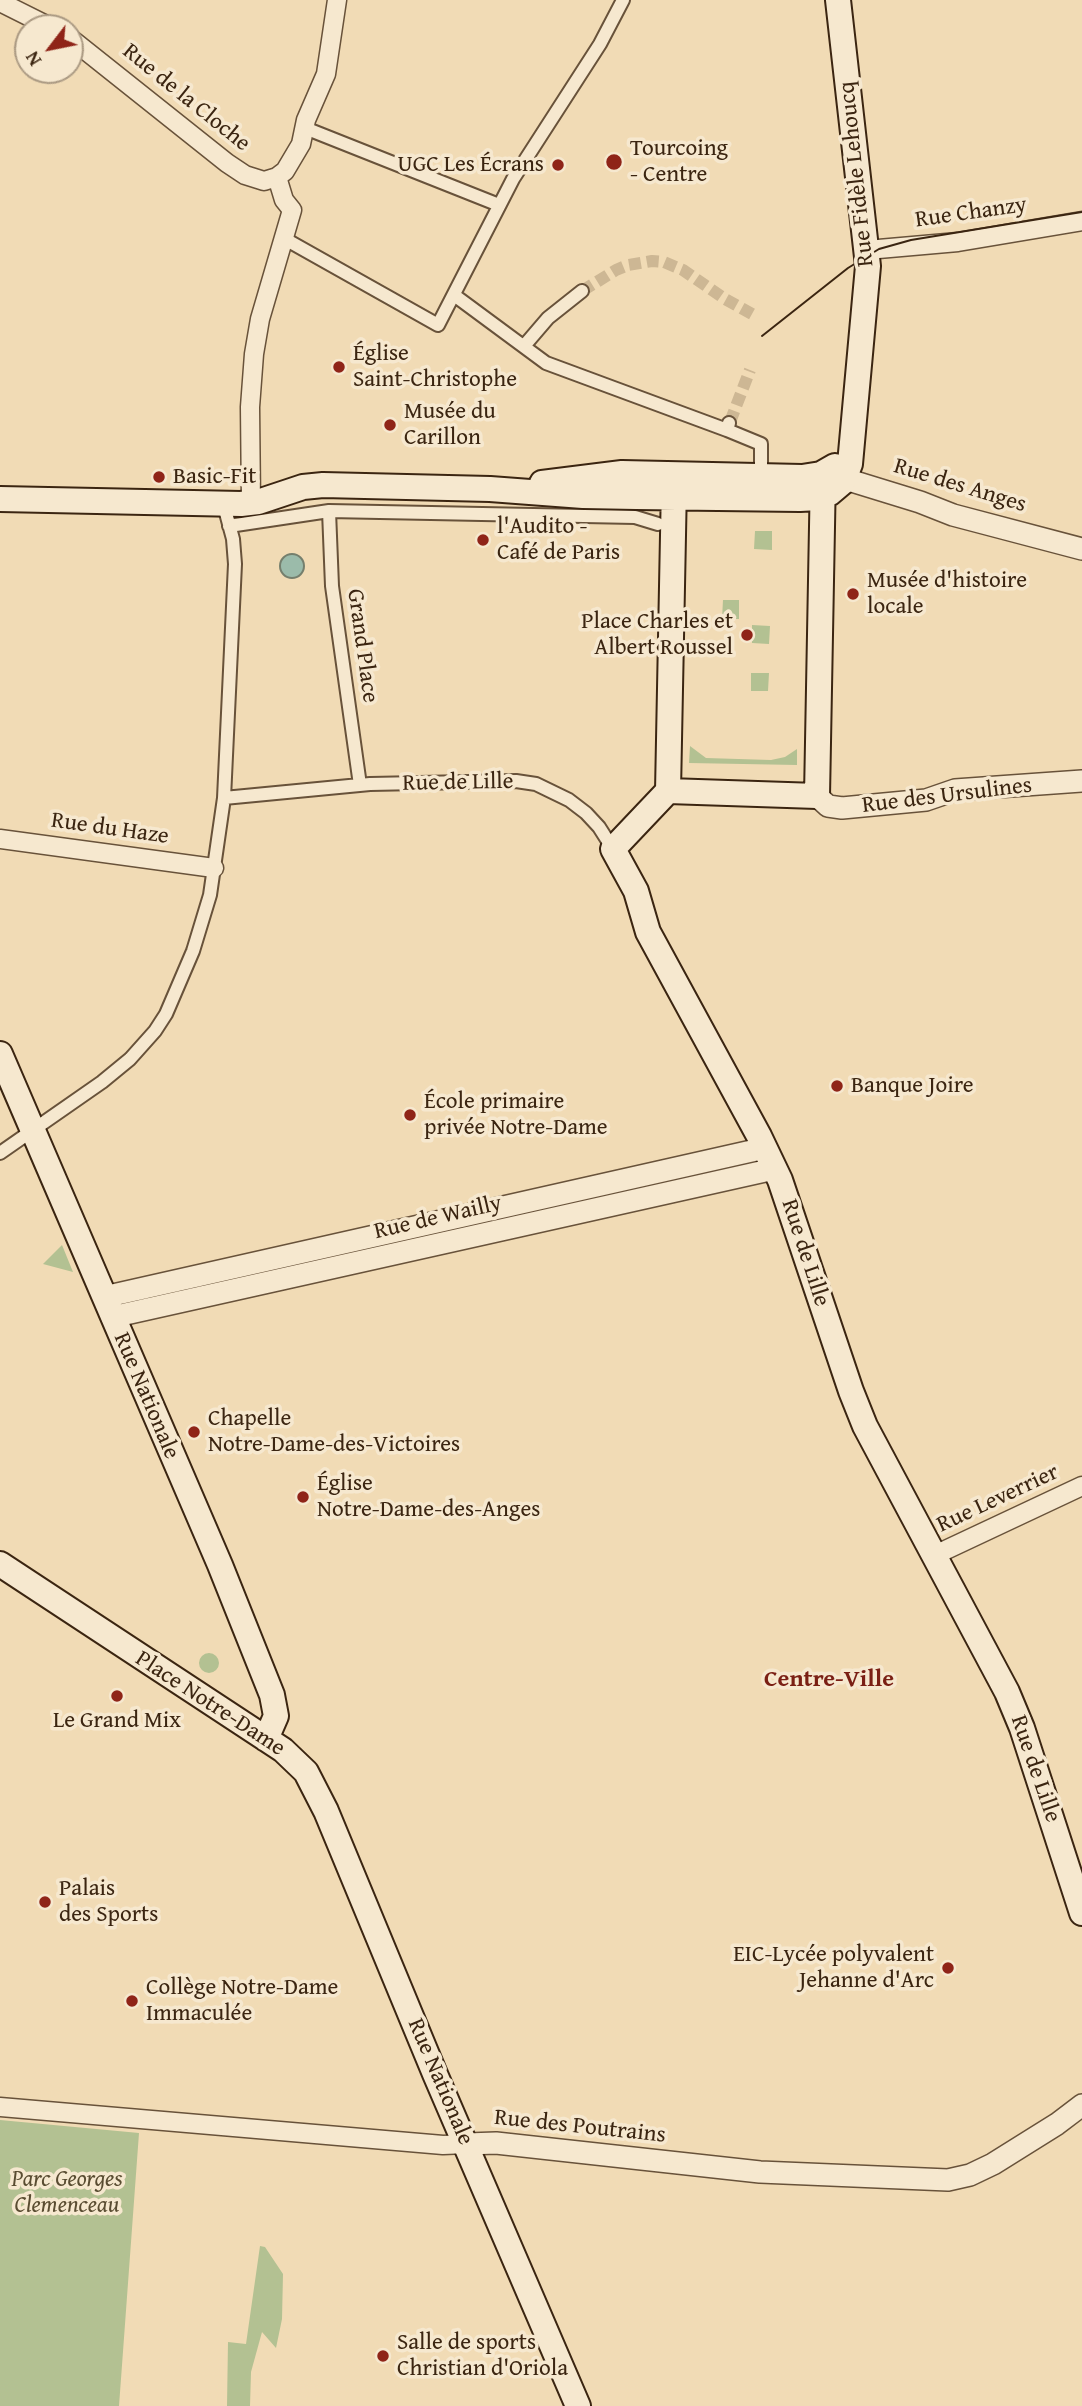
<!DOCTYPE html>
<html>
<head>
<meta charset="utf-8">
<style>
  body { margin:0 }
  #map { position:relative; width:1082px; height:2406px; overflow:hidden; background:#f1dbb5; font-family:"Gentium Book Plus",serif }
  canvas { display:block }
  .north { position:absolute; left:14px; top:14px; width:70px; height:70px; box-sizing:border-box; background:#f6e8cf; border:2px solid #ab9a83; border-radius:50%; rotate:238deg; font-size:19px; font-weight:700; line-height:28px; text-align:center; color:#3b2511 }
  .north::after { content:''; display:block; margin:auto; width:24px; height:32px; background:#8f2418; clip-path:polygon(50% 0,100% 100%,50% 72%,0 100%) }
</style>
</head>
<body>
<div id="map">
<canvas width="1082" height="2406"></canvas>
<div class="north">N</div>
</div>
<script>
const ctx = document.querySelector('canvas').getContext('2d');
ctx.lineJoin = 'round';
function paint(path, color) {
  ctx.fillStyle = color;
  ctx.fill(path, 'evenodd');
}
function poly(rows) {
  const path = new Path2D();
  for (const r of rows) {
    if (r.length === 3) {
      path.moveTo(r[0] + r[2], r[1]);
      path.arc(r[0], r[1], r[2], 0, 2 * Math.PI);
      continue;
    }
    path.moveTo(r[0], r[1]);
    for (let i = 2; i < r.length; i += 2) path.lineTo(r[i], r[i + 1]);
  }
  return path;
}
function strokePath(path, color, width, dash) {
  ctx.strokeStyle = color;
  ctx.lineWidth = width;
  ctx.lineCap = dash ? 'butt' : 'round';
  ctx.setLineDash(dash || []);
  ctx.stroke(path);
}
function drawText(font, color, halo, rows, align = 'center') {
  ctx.font = font + ' "Gentium Book Plus",serif';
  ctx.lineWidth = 7;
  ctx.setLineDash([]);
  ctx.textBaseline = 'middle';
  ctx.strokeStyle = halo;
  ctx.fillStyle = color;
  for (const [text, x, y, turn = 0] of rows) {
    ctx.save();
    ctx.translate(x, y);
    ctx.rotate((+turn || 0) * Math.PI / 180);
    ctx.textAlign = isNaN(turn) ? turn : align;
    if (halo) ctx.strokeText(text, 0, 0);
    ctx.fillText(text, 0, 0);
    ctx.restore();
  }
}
const green = poly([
  [755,531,772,531,772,550,754,549],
  [723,600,739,600,739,619,722,619],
  [752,625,770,626,769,644,752,643],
  [751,673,769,673,768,691,751,691],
  [690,746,706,758,771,760,785,757,797,749,797,765,689,763],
  [62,1245,73,1272,43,1264],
  [209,1663,10],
  [0,2120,139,2133,119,2406,0,2406],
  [260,2246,265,2247,283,2274,282,2319,276,2348,262,2332,251,2372,250,2406,227,2406,228,2342,246,2344]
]);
const water = poly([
  [292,566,12]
]);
const pedestrianTunnel = poly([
  [582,291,616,270,628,265,652,261,664,262,683,270,725,299,752,314],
  [730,422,750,370]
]);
const pedestrian = poly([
  [305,128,499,205],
  [285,239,438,325,513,179,600,44,623,0],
  [454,295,546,363,727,430],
  [524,346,548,318,582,291],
  [729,423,727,430,761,444,761,469],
  [329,511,332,586,360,785],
  [229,526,329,511,635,517,658,524],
  [224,798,370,784,516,781,536,784,569,800,586,813,599,827,613,849],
  [0,1153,102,1082,130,1059,155,1031,166,1014,193,951,210,895,224,798,235,564,233,539,226,513]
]);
const minor = poly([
  [0,2,52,28],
  [70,38,227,163,245,175,264,181,277,177,285,171,301,144,306,120,326,74,337,0],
  [867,250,958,242,1082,221],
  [251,503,250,407,254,354,260,319,292,210,284,200,277,177],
  [0,839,214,868],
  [935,1555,1082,1486],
  [0,2107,443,2145,467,2144]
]);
const tertiary = poly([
  [829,474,920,502,953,515,1082,549],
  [817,796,828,806,842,808,926,800,955,790,1082,781],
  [104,1297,765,1148],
  [112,1317,774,1169],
  [467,2144,496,2143,760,2172,948,2180,970,2175,993,2164,1057,2124,1082,2105]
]);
const secondary = poly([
  [542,483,622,473,802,477,821,474,835,466],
  [0,499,241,504,258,502,303,487,323,485,490,489,583,496,636,497,800,499,819,498,830,493,843,482,850,464,868,266,838,0],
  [668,791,613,849,636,891,648,932,759,1136,780,1180,851,1391,865,1426,1007,1692,1022,1728,1082,1913],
  [668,791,817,796,823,473],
  [668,791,674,484],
  [0,1054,220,1565,272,1695,276,1716,266,1739],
  [0,1564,283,1750,306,1772,326,1811,435,2074,578,2406]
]);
const tram = poly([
  [762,336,848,268,879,249,911,240,1082,212]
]);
const markers = [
  [614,162,9,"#8f2418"],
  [558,165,7,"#8f2418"],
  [339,367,7,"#8f2418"],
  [390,425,7,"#8f2418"],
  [159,477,7,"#8f2418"],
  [483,540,7,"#8f2418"],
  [853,594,7,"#8f2418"],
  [747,635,7,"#8f2418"],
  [837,1086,7,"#8f2418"],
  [410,1115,7,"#8f2418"],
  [194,1432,7,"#8f2418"],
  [303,1497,7,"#8f2418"],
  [117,1696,7,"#8f2418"],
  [45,1902,7,"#8f2418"],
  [948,1968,7,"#8f2418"],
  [132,2001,7,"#8f2418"],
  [383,2356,7,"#8f2418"]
];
const streetNames = [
  ["Rue de la Cloche",186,98,39],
  ["Rue Fidèle Lehoucq",857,174,-96],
  ["Rue Chanzy",971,213,-8],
  ["Rue des Anges",960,486,17],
  ["Grand Place",362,646,82],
  ["Rue de Lille",458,783,-1],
  ["Rue des Ursulines",947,796,-7],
  ["Rue du Haze",110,829,8],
  ["Rue de Wailly",438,1218,-13],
  ["Rue de Lille",805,1253,72],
  ["Rue Nationale",146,1396,67],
  ["Rue Leverrier",998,1499,-25],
  ["Place Notre-Dame",210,1704,33],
  ["Rue de Lille",1035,1769,71],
  ["Rue Nationale",440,2082,67],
  ["Rue des Poutrains",580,2127,6]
];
const poiNames = [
  ["Tourcoing",630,149],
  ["- Centre",630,175],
  ["UGC Les Écrans",544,165,"right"],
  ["Église",353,354],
  ["Saint-Christophe",353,380],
  ["Musée du",404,412],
  ["Carillon",404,438],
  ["Basic-Fit",173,477],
  ["l'Audito -",497,527],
  ["Café de Paris",497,553],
  ["Musée d'histoire",867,581],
  ["locale",867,607],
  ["Place Charles et",733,622,"right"],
  ["Albert Roussel",733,648,"right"],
  ["Banque Joire",851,1086],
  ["École primaire",424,1102],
  ["privée Notre-Dame",424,1128],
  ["Chapelle",208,1419],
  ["Notre-Dame-des-Victoires",208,1445],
  ["Église",317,1484],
  ["Notre-Dame-des-Anges",317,1510],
  ["Le Grand Mix",117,1721,"center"],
  ["Palais",59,1889],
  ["des Sports",59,1915],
  ["EIC-Lycée polyvalent",934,1955,"right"],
  ["Jehanne d'Arc",934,1981,"right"],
  ["Collège Notre-Dame",146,1988],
  ["Immaculée",146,2014],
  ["Salle de sports",397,2343],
  ["Christian d'Oriola",397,2369]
];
const parkNames = [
  ["Parc Georges",67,2180],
  ["Clemenceau",67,2206]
];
const neighbourhoodNames = [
  ["Centre-Ville",829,1680]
];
paint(green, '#b3c192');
paint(water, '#9bbbaa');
strokePath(water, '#757f6d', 2);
strokePath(pedestrianTunnel, '#cdb794', 12, [12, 6]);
strokePath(pedestrian, '#68523a', 16);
strokePath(minor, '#68523a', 21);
strokePath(tertiary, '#68523a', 24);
strokePath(secondary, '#3b2511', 28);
strokePath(pedestrian, '#f6e8cf', 12);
strokePath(minor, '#f6e8cf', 18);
strokePath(tertiary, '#f6e8cf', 21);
strokePath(secondary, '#f6e8cf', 24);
strokePath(tram, '#3b2511', 2);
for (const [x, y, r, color] of markers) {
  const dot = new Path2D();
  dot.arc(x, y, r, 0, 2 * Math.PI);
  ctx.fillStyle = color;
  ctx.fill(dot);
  strokePath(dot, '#f6e8cf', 2.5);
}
drawText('23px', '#3b2511', '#f6e8cf', streetNames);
drawText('23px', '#3b2511', '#f6e8cf', poiNames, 'left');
drawText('italic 23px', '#594c31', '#f6e8cf', parkNames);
drawText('bold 24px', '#7a1f14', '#f6e8cf', neighbourhoodNames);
</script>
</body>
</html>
